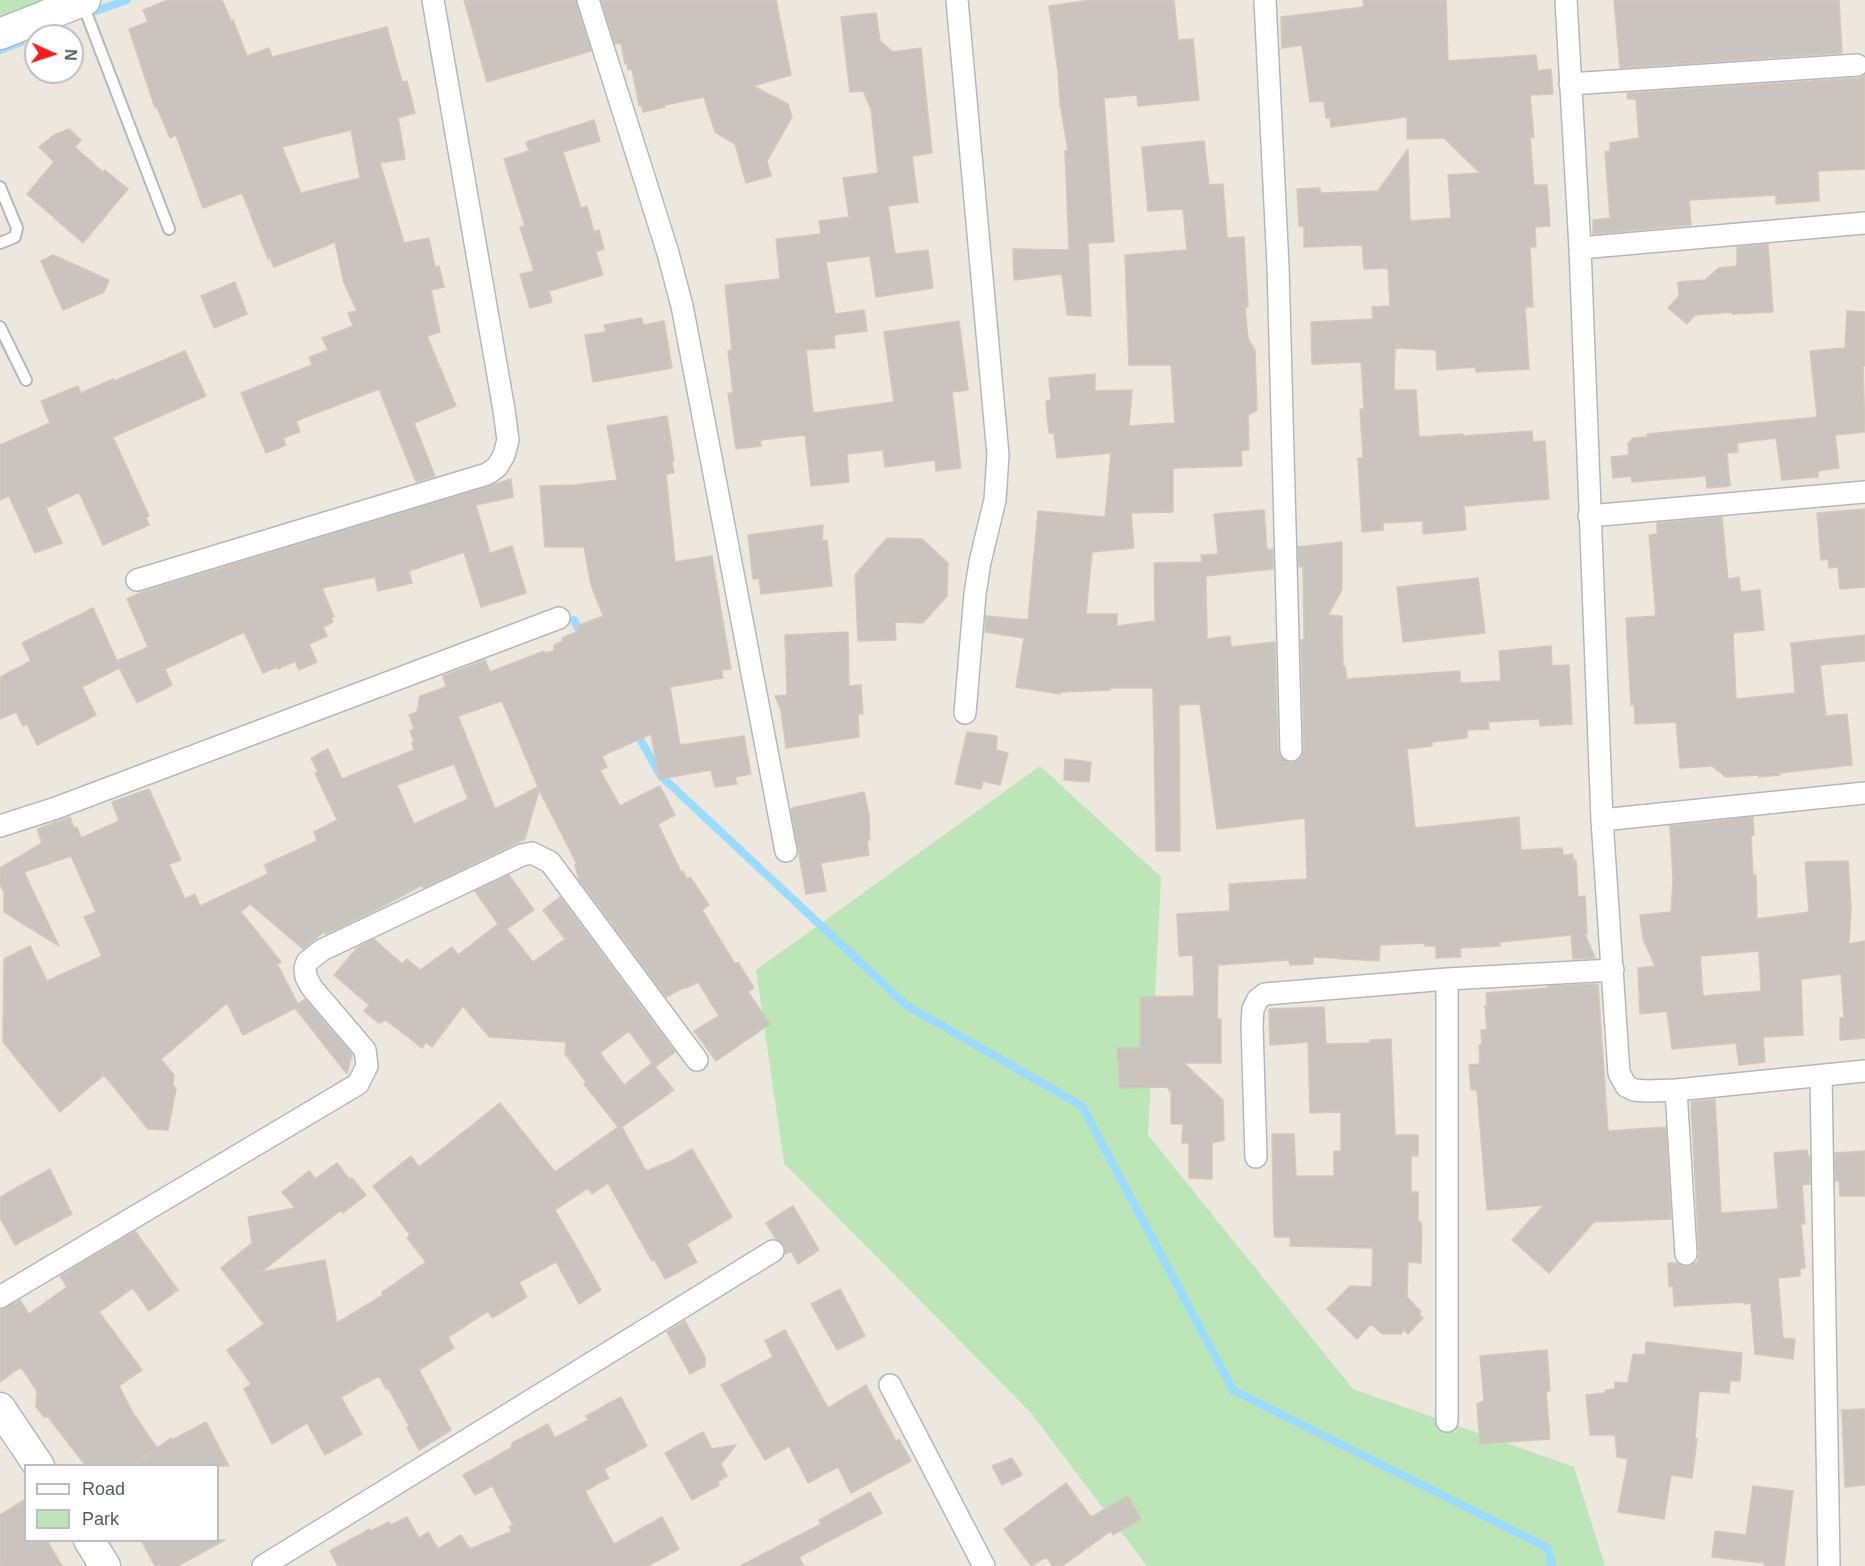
<!DOCTYPE html>
<html>
<head>
<meta charset="utf-8">
<style>
  body { margin:0 }
  #map { position:relative; width:1865px; height:1566px; overflow:hidden; background:#ece8de; font-family:Helvetica,sans-serif }
  canvas { display:block }
  .legend { position:absolute; left:24px; top:1464px; width:195px; height:78px; box-sizing:border-box; background:#fff; border:2px solid #bcbec0; margin:0; padding:8px 10px; list-style:none; font-size:18px; color:#575c61 }
  .legend li { display:flex; align-items:center; gap:12px; height:30px }
  .legend b { width:30px; border:2px solid #bcbec0 }
  .north { position:absolute; left:24px; top:24px; width:60px; height:60px; box-sizing:border-box; background:#fff; border:2px solid #bcbec0; border-radius:50%; rotate:93deg; font-size:16px; font-weight:700; line-height:24px; text-align:center; color:#575c61 }
  .north::after { content:''; display:block; margin:auto; width:21px; height:27px; background:#f31d1d; clip-path:polygon(50% 0,100% 100%,50% 72%,0 100%) }
</style>
</head>
<body>
<div id="map">
<canvas width="1865" height="1566"></canvas>
<ul class="legend">
<li><b style="height:8px;background:#fff"></b>Road</li>
<li><b style="height:16px;background:#bce6b8"></b>Park</li>
</ul>
<div class="north">N</div>
</div>
<script>
const ctx = document.querySelector('canvas').getContext('2d');
ctx.lineJoin = 'round';
function paint(path, color) {
  ctx.fillStyle = color;
  ctx.fill(path, 'evenodd');
}
function poly(rows) {
  const path = new Path2D();
  for (const r of rows) {
    path.moveTo(r[0], r[1]);
    for (let i = 2; i < r.length; i += 2) path.lineTo(r[i], r[i + 1]);
  }
  return path;
}
function strokePath(path, color, width, dash) {
  ctx.strokeStyle = color;
  ctx.lineWidth = width;
  ctx.lineCap = dash ? 'butt' : 'round';
  ctx.setLineDash(dash || []);
  ctx.stroke(path);
}
const green = poly([
  [0,0,48,0,0,17],
  [1040,766,1161,877,1148,1135,1353,1389,1574,1467,1605,1566,1147,1566,1031,1413,784,1163,756,970]
]);
const stream = poly([
  [87,14,127,0],
  [0,50,21,42],
  [574,620,582,635],
  [636,732,661,776,906,1005,1082,1106,1233,1390,1548,1548,1552,1566]
]);
const building = poly([
  [168,0,222,0,231,21,233,20,247,56,269,48,272,57,387,27,402,82,407,81,415,113,398,118,405,159,380,163,404,243,429,238,435,267,439,266,444,287,431,290,440,332,427,336,456,406,414,423,435,476,416,482,379,389,296,421,300,432,283,438,286,445,266,453,241,393,312,365,309,357,328,350,322,338,353,326,348,313,357,311,344,283,335,242,274,267,270,258,268,259,242,193,203,208,176,135,170,138,157,107,155,108,129,29,148,22,143,10,168,0],
  [351,130,360,178,301,193,282,147,351,130],
  [464,0,576,0,591,51,487,82,464,0],
  [601,0,776,0,791,75,753,86,788,104,792,117,767,161,771,176,746,183,735,144,715,132,704,97,665,105,665,107,643,112,641,105,639,105,632,69,628,70,627,63,625,64,621,43,615,44,601,0],
  [1091,0,1174,0,1178,40,1193,39,1199,100,1138,106,1137,95,1104,98,1114,242,1088,243,1091,316,1067,315,1062,274,1014,280,1013,249,1069,250,1065,151,1068,151,1060,103,1058,72,1049,6,1091,0],
  [1363,0,1446,0,1448,61,1536,55,1538,71,1551,69,1553,94,1530,95,1534,137,1530,138,1534,185,1547,185,1550,226,1535,227,1536,247,1530,247,1533,307,1525,307,1529,369,1476,372,1476,367,1437,370,1436,350,1395,348,1394,390,1416,390,1419,437,1463,434,1463,436,1532,431,1533,442,1545,441,1549,499,1464,506,1466,530,1423,534,1423,521,1383,523,1383,530,1362,532,1358,458,1363,458,1360,409,1364,409,1361,362,1312,364,1311,322,1373,319,1372,307,1390,306,1388,268,1364,269,1362,245,1304,247,1304,226,1299,226,1297,189,1320,188,1320,193,1378,191,1408,149,1410,221,1451,218,1448,175,1480,173,1444,138,1407,139,1407,117,1331,127,1330,118,1326,118,1324,101,1310,102,1302,45,1282,48,1281,17,1364,7,1363,0],
  [1614,0,1839,0,1842,53,1620,68,1614,0],
  [876,13,880,41,893,52,921,48,932,153,912,156,918,202,888,206,895,254,928,250,933,288,876,297,870,256,826,262,835,314,864,310,867,331,834,335,835,348,806,350,813,413,894,402,884,332,959,321,968,390,952,392,961,468,936,471,935,460,885,467,883,450,847,454,849,482,811,486,805,435,760,440,761,446,736,449,728,393,733,393,728,351,732,350,725,285,780,279,776,239,821,234,819,221,849,217,843,178,878,173,871,109,863,91,850,92,841,17,876,13],
  [1865,75,1865,169,1818,171,1819,201,1776,204,1776,195,1689,200,1691,225,1593,234,1593,220,1610,218,1605,152,1610,151,1610,143,1639,138,1636,99,1628,99,1627,93,1858,78,1865,75],
  [594,120,600,141,563,152,581,208,587,206,594,232,599,230,604,249,596,252,603,275,549,291,552,302,530,308,520,274,534,271,520,227,525,226,504,159,529,151,526,142,594,120],
  [69,129,81,140,75,147,103,172,105,170,128,189,83,243,27,194,54,162,39,147,54,135,69,129],
  [1204,141,1209,185,1223,184,1227,238,1244,237,1248,307,1245,307,1248,339,1255,350,1257,410,1248,415,1249,450,1241,450,1242,466,1173,468,1173,512,1131,513,1134,548,1092,552,1086,614,1117,614,1117,626,1155,621,1154,563,1202,562,1201,555,1218,554,1214,514,1264,510,1267,550,1273,549,1273,569,1206,576,1207,639,1230,636,1231,647,1275,642,1278,750,1281,757,1291,763,1298,760,1302,756,1304,750,1301,640,1304,639,1303,566,1299,567,1298,547,1342,542,1342,590,1328,615,1342,616,1343,667,1345,666,1347,679,1460,671,1460,683,1501,681,1499,651,1551,646,1552,666,1569,665,1572,724,1540,726,1539,719,1488,722,1489,729,1467,730,1467,738,1432,742,1432,746,1407,749,1415,828,1519,817,1521,850,1562,848,1563,855,1573,854,1573,860,1576,860,1578,897,1585,896,1587,934,1585,934,1595,958,1573,959,1571,935,1500,942,1500,946,1460,948,1461,957,1436,958,1436,946,1425,946,1425,943,1380,945,1379,961,1313,957,1313,964,1290,965,1289,960,1218,965,1217,1019,1221,1019,1221,1063,1184,1063,1223,1100,1224,1140,1212,1143,1212,1179,1189,1178,1189,1143,1182,1143,1183,1124,1171,1124,1171,1091,1169,1091,1168,1087,1120,1088,1117,1048,1140,1048,1140,997,1194,996,1193,955,1179,956,1177,914,1230,911,1229,884,1307,879,1305,818,1217,829,1200,704,1179,705,1180,851,1156,851,1153,688,1110,688,1110,690,1061,692,1060,694,1016,687,1024,638,985,632,986,616,1028,620,1038,511,1105,517,1111,453,1057,458,1054,433,1049,433,1047,415,1046,401,1051,400,1049,378,1095,374,1095,391,1132,390,1129,426,1175,423,1171,365,1129,365,1125,255,1187,250,1183,209,1148,211,1142,147,1204,141],
  [1768,244,1773,312,1732,314,1732,312,1695,315,1687,324,1668,308,1679,296,1678,282,1705,280,1719,268,1737,266,1737,247,1768,244],
  [53,255,109,280,104,292,63,310,41,261,53,255],
  [235,282,247,314,214,328,201,296,235,282],
  [1847,311,1865,312,1865,366,1863,366,1865,432,1835,435,1839,468,1818,471,1818,477,1782,480,1776,438,1737,443,1738,452,1727,453,1730,486,1707,488,1706,476,1632,482,1631,476,1613,478,1611,457,1629,455,1628,444,1633,438,1648,437,1647,434,1817,417,1810,351,1845,348,1847,311],
  [642,318,643,325,664,321,672,368,593,382,585,335,606,332,604,325,642,318],
  [185,351,206,396,113,437,149,516,146,517,149,525,103,545,79,492,46,508,62,543,35,553,9,496,0,500,0,445,50,423,41,401,78,386,81,393,113,379,114,381,185,351],
  [667,416,674,461,672,461,674,473,666,474,675,562,712,556,731,669,721,670,723,678,670,687,680,745,744,736,751,774,735,777,737,784,715,787,711,770,659,779,651,734,602,756,607,767,600,770,620,806,660,786,675,815,658,824,681,872,683,871,687,879,690,877,709,905,702,910,735,964,738,962,754,988,748,992,770,1024,716,1061,694,1031,719,1016,698,982,686,988,685,987,666,997,579,880,575,865,577,864,539,790,525,839,424,888,422,885,378,909,326,934,324,932,303,949,250,904,241,912,281,962,277,964,298,1004,305,999,352,1054,347,1074,295,1008,243,1035,227,1003,161,1059,174,1075,173,1085,176,1089,168,1130,148,1129,104,1075,60,1112,3,1042,4,959,30,946,47,981,102,956,84,917,96,912,71,856,24,872,59,946,4,912,4,892,0,884,0,868,42,843,37,829,70,817,74,828,77,827,81,838,119,821,112,802,149,789,181,860,169,864,185,899,195,894,200,906,268,874,264,865,317,841,314,832,337,820,315,773,318,772,311,758,328,749,342,779,414,750,412,743,414,742,410,731,414,729,409,715,417,712,420,696,446,687,443,676,485,660,490,672,544,651,545,653,554,651,554,645,563,641,562,638,579,631,577,626,603,616,591,585,584,547,545,547,540,486,574,485,617,480,607,426,667,416],
  [502,701,538,787,495,809,458,716,502,701],
  [454,764,468,799,414,824,397,785,454,764],
  [511,479,513,497,476,505,490,553,512,546,526,593,481,607,464,552,409,571,412,583,378,591,375,577,322,588,334,617,331,618,333,622,323,627,327,636,309,644,317,662,299,670,295,661,278,669,277,667,263,673,244,632,165,669,172,685,137,703,119,668,82,687,96,715,37,745,27,724,23,726,16,712,0,719,0,677,31,661,22,643,93,608,117,661,148,647,127,599,142,592,511,479],
  [1865,509,1865,587,1840,589,1838,567,1829,568,1828,559,1821,560,1817,513,1865,509],
  [1722,517,1728,579,1739,577,1741,592,1760,590,1764,630,1733,633,1736,699,1795,693,1791,643,1865,635,1865,661,1820,665,1826,716,1847,714,1852,765,1779,773,1780,775,1759,777,1758,775,1726,777,1712,766,1680,768,1676,722,1635,724,1634,704,1631,705,1626,618,1656,616,1649,535,1657,534,1657,523,1722,517],
  [823,525,822,541,827,540,832,586,761,594,759,578,753,579,748,535,823,525],
  [887,538,922,539,948,563,947,596,923,623,895,622,896,640,858,641,855,575,887,538],
  [1478,578,1485,633,1403,642,1397,587,1478,578],
  [848,632,849,686,861,685,863,714,858,714,859,737,786,748,781,710,775,696,787,695,785,635,848,632],
  [967,732,997,736,996,750,1008,753,1000,785,983,781,981,789,955,784,967,732],
  [1065,759,1091,762,1089,782,1064,780,1065,759],
  [864,792,869,815,870,840,867,840,869,855,821,863,826,891,806,894,791,810,792,808,864,792],
  [1753,817,1754,835,1751,836,1753,875,1756,875,1757,919,1809,912,1805,862,1848,861,1851,908,1849,944,1865,941,1865,1038,1840,1040,1840,1018,1844,1018,1841,974,1801,979,1803,1035,1763,1037,1765,1062,1739,1065,1736,1043,1672,1049,1667,1011,1640,1014,1638,968,1655,966,1643,939,1640,915,1671,912,1673,879,1670,826,1753,817],
  [1759,951,1761,991,1703,996,1700,956,1759,951],
  [509,875,534,910,507,929,533,962,565,939,543,910,560,897,675,1052,655,1067,674,1090,622,1127,646,1171,674,1160,692,1149,732,1217,687,1244,697,1262,665,1279,654,1259,652,1261,608,1183,592,1194,588,1188,555,1210,601,1290,579,1304,556,1262,519,1282,527,1297,492,1318,488,1311,448,1337,454,1348,419,1370,451,1430,419,1450,407,1428,409,1426,388,1388,386,1389,379,1376,341,1397,362,1434,325,1455,307,1423,272,1444,244,1389,251,1384,227,1350,264,1324,221,1268,252,1243,248,1217,295,1208,282,1192,309,1171,315,1179,337,1163,350,1180,352,1178,366,1195,343,1213,341,1210,261,1272,325,1260,337,1323,383,1295,382,1292,426,1262,407,1238,410,1235,373,1186,411,1156,419,1167,500,1103,555,1172,618,1127,584,1084,586,1082,565,1054,566,1042,489,1037,463,1006,432,1047,426,1042,422,1048,386,1020,379,1023,364,1011,369,1005,334,975,357,948,374,939,402,964,407,959,420,970,452,947,458,955,498,924,475,891,509,875],
  [629,1031,652,1063,624,1085,600,1053,629,1031],
  [1598,984,1608,1131,1666,1127,1671,1219,1594,1222,1549,1273,1512,1240,1544,1205,1487,1210,1477,1090,1471,1090,1469,1065,1480,1064,1479,1045,1482,1045,1481,1030,1487,1030,1485,1006,1487,1006,1486,993,1548,988,1548,986,1598,984],
  [1324,1007,1326,1044,1370,1043,1370,1040,1391,1039,1395,1135,1418,1135,1418,1156,1411,1156,1411,1192,1418,1192,1418,1220,1422,1224,1421,1263,1408,1262,1407,1297,1421,1312,1419,1314,1423,1318,1408,1334,1404,1329,1401,1334,1382,1334,1371,1324,1357,1339,1327,1309,1350,1286,1372,1287,1373,1248,1290,1246,1290,1237,1274,1237,1272,1134,1294,1134,1296,1176,1334,1176,1334,1151,1341,1151,1341,1112,1310,1113,1308,1042,1270,1045,1269,1009,1324,1007],
  [1715,1099,1721,1213,1778,1209,1774,1153,1807,1150,1808,1157,1810,1156,1810,1184,1802,1185,1805,1224,1801,1224,1805,1268,1800,1268,1800,1276,1778,1278,1783,1338,1795,1339,1793,1359,1755,1354,1751,1303,1744,1304,1744,1302,1674,1306,1673,1286,1669,1287,1668,1263,1677,1263,1687,1267,1698,1262,1699,1254,1691,1102,1715,1099],
  [1865,1151,1865,1196,1840,1196,1839,1180,1835,1181,1835,1153,1865,1151],
  [50,1169,72,1214,15,1245,0,1218,0,1197,50,1169],
  [793,1206,819,1250,798,1264,791,1251,785,1254,784,1245,776,1239,766,1223,793,1206],
  [135,1231,178,1290,149,1311,133,1288,99,1312,142,1370,119,1386,133,1413,157,1448,171,1438,172,1440,206,1422,229,1466,133,1466,153,1451,132,1466,86,1466,48,1417,44,1417,36,1407,37,1391,21,1367,0,1382,0,1310,20,1300,29,1314,67,1287,60,1276,135,1231],
  [840,1289,865,1336,837,1350,811,1304,840,1289],
  [685,1321,705,1357,705,1366,690,1374,667,1332,685,1321],
  [785,1330,828,1408,866,1385,896,1441,899,1439,911,1461,851,1493,838,1467,808,1483,789,1446,765,1460,721,1385,773,1357,765,1341,785,1330],
  [1646,1342,1742,1353,1740,1381,1730,1381,1729,1393,1699,1391,1695,1439,1697,1439,1692,1478,1671,1475,1664,1519,1618,1512,1628,1459,1617,1457,1615,1435,1590,1435,1586,1395,1606,1393,1605,1390,1615,1389,1615,1382,1628,1383,1633,1354,1645,1355,1646,1342],
  [1547,1350,1550,1391,1546,1391,1550,1439,1480,1444,1477,1404,1484,1401,1480,1356,1547,1350],
  [621,1397,647,1446,604,1469,609,1478,585,1491,614,1544,662,1517,679,1549,648,1566,338,1566,330,1551,370,1529,371,1531,389,1522,391,1525,407,1517,419,1538,428,1532,438,1549,461,1535,470,1549,512,1531,509,1527,513,1525,492,1486,475,1495,463,1475,511,1448,512,1443,548,1424,555,1438,588,1420,586,1416,621,1397],
  [1865,1409,1865,1485,1845,1487,1842,1410,1865,1409],
  [703,1432,712,1449,736,1445,721,1464,727,1476,718,1481,719,1485,692,1500,665,1453,703,1432],
  [1012,1458,1022,1475,1002,1485,992,1466,1012,1458],
  [1066,1483,1091,1517,1128,1496,1141,1519,1113,1535,1111,1531,1062,1566,1053,1566,1046,1557,1031,1566,1004,1529,1066,1483],
  [1753,1486,1793,1491,1784,1566,1764,1566,1765,1563,1712,1557,1715,1531,1746,1535,1753,1486],
  [870,1492,882,1513,799,1557,804,1566,740,1566,821,1524,819,1520,870,1492],
  [26,1499,26,1540,47,1540,62,1566,0,1566,0,1515,26,1499],
  [141,1540,225,1540,178,1566,155,1566,141,1540]
]);
const lane = poly([
  [82,2,169,229],
  [0,187,17,228,15,237,0,243],
  [0,327,26,380]
]);
const street = poly([
  [588,0,668,253,682,306,786,851],
  [957,0,998,455,995,500,980,562,975,594,965,713],
  [1265,0,1278,266,1291,750],
  [1566,0,1580,248,1602,820,1619,1073,1626,1086,1634,1090,1647,1091,1676,1090,1865,1071],
  [1570,84,1857,65],
  [1580,248,1865,223],
  [1589,516,1865,492],
  [137,580,487,474,497,467,504,455,508,440,504,410,433,0],
  [1602,820,1865,793],
  [0,826,56,808,559,618],
  [1447,979,1447,1421],
  [1821,1076,1829,1566],
  [1676,1090,1686,1254],
  [1256,1157,1252,1025,1253,1009,1258,999,1265,994,1447,979,1613,970],
  [0,1297,358,1084,367,1066,365,1050,312,988,306,977,305,968,307,962,322,950,522,855,532,853,550,862,697,1060],
  [890,1385,984,1566],
  [263,1566,773,1251]
]);
const secondary = poly([
  [0,34,85,0],
  [0,1408,39,1466],
  [89,1540,105,1566]
]);
paint(green, '#bce6b8');
strokePath(stream, '#9bdbff', 8);
paint(building, '#c9c4bd');
strokePath(building, '#d1c9bc', 1.5);
strokePath(lane, '#b4b8bd', 14);
strokePath(street, '#b4b8bd', 24);
strokePath(secondary, '#b4b9bf', 33);
strokePath(lane, '#fff', 10);
strokePath(street, '#fff', 21);
strokePath(secondary, '#fff', 30);
</script>
</body>
</html>
